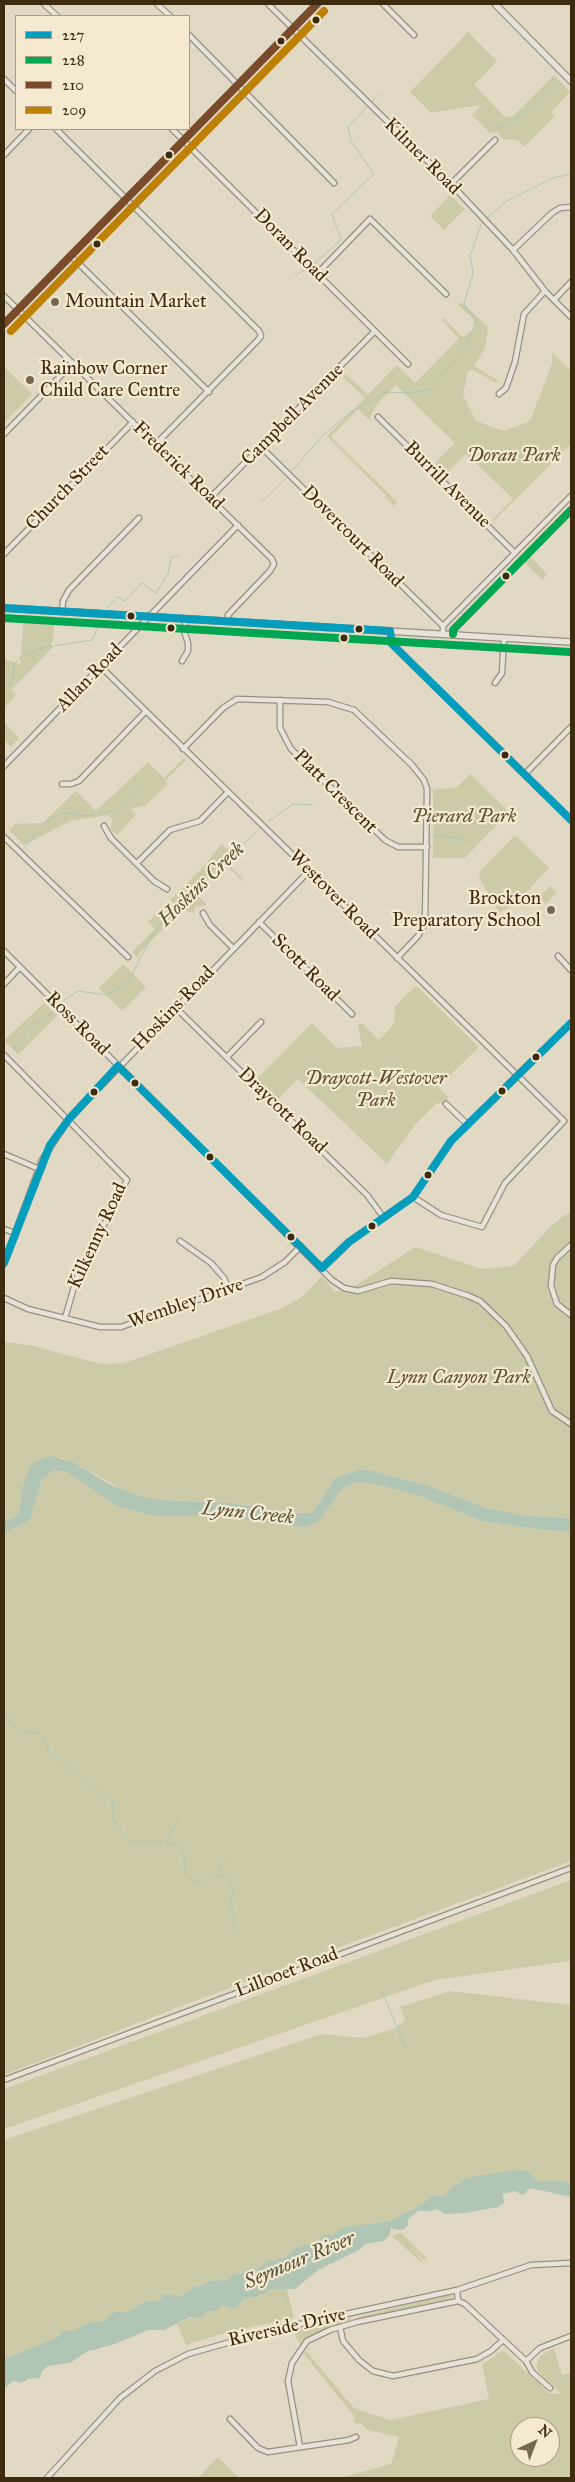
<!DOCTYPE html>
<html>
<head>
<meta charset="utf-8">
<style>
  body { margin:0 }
  #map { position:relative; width:575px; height:2482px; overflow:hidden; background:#e2d9c5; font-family:"IM FELL Great Primer",serif }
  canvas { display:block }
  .frame { position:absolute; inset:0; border:5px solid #3d2b10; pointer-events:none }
  .legend { position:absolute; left:15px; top:15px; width:175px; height:115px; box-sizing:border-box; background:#f5e9d1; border:1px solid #ab9d84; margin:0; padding:6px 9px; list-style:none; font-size:15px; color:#3d2b10 }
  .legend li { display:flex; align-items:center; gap:10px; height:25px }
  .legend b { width:25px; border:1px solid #ab9d84 }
  .north { position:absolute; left:510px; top:2417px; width:50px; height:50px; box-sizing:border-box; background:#f5e9d1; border:1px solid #ab9d84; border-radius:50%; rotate:43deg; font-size:14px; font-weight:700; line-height:20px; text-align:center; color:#3d2b10 }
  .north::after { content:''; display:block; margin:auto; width:18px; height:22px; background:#77684f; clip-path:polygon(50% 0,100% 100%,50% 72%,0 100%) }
</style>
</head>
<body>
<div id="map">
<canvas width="575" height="2482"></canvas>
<div class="frame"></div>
<ul class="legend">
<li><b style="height:6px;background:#069cbb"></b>227</li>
<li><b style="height:6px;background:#00a651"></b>228</li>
<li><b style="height:6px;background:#7a4b2a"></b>210</li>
<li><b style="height:6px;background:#bf8105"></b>209</li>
</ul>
<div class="north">N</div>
</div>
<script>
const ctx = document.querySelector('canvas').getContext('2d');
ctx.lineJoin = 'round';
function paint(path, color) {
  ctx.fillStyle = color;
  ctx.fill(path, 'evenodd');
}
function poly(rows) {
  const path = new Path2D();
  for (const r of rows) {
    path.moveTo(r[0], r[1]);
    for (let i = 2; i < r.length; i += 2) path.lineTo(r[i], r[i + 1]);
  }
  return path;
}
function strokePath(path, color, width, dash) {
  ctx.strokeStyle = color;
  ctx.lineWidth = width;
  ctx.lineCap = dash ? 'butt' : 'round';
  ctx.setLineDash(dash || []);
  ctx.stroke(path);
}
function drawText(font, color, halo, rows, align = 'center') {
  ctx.font = font + ' "IM FELL Great Primer",serif';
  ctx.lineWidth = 4.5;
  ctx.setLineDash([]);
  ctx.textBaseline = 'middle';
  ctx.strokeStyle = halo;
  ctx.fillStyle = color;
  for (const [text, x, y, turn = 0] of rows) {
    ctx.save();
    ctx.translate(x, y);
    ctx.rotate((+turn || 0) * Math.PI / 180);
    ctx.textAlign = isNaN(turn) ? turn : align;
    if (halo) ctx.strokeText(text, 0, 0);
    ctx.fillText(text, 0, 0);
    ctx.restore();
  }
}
const green = poly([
  [468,32,497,61,474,85,505,117,513,116,554,75,570,92,551,112,555,116,524,147,518,140,503,139,497,132,490,133,472,115,481,105,431,113,410,92],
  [450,195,465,209,444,230,430,216],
  [461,302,488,327,485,349,474,366,499,381,496,383,473,370,468,371,463,395,476,421,503,431,530,421,552,364,552,352,571,371,571,444,494,521,493,519,513,499,466,454,446,474,435,463,455,443,396,385,376,405,369,420,358,409,331,437,397,502,394,506,385,497,386,495,327,436,365,398,343,377,346,374,368,395,397,365,415,383,459,338,441,319,443,318,463,337,475,328,474,319,458,305],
  [4,367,32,394,4,423],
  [526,552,547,574,542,580,520,558],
  [24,615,55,617,53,640,51,643,52,648,11,690,16,695,4,708,4,659,20,664],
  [4,722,19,738,11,747,4,740],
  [184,758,186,760,165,781,168,784,146,805,131,809,136,815,117,835,110,828,113,820,108,815,70,821,24,845,9,830,15,824,43,823,76,791,96,811,148,762,164,778],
  [470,774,509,812,465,858,433,858,433,790,457,787],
  [515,835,549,868,516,903,499,913,480,879,479,872],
  [221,844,236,855,228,864,244,880,242,881,226,865,219,868,195,892,207,905,194,907,194,913,182,910,141,951,138,958,132,952,155,929,148,922,205,865],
  [550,886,557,893,546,904,539,897],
  [123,964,146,987,122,1011,99,988],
  [416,986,479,1047,438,1087,448,1097,446,1104,437,1103,414,1126,387,1164,298,1079,277,1100,257,1079,312,1023,337,1048,362,1046,358,1024,363,1024,379,1040,394,1024,395,1006],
  [44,1003,57,1016,18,1055,4,1040],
  [571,1211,571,1518,529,1516,486,1508,426,1485,369,1470,358,1470,335,1478,316,1508,310,1513,291,1512,229,1503,154,1499,125,1491,82,1467,60,1457,23,1485,19,1513,13,1518,4,1521,5,1342,29,1345,101,1364,124,1363,280,1309,302,1297,322,1276,335,1292,358,1284,415,1247,482,1269,514,1266,552,1225],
  [55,1470,69,1473,118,1507,155,1516,216,1516,305,1527,319,1521,338,1494,346,1486,360,1482,380,1485,419,1496,482,1521,528,1528,571,1532,571,1861,184,2005,4,2075,4,1533,30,1520,42,1479],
  [571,1880,571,1961,435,1980,4,2129,4,2089],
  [450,1991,571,2005,571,2184,561,2181,538,2181,528,2171,512,2170,459,2182,444,2196,432,2196,416,2208,389,2221,344,2227,331,2235,296,2248,286,2257,270,2260,261,2268,258,2269,252,2266,242,2273,232,2275,226,2280,208,2281,205,2285,195,2286,180,2296,164,2294,159,2301,145,2301,130,2311,114,2312,102,2322,90,2322,73,2331,63,2331,56,2338,4,2359,4,2140,322,2034,364,2038,395,2028,405,2020,400,2007],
  [401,2233,427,2258,424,2261,409,2245,423,2262,422,2263,392,2236],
  [276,2288,287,2289,294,2318,228,2332,186,2345,177,2324,223,2304,234,2309,246,2298,256,2297],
  [449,2295,452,2296,452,2298,363,2318,361,2316],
  [351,2318,350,2320,312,2335,300,2344,292,2330],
  [554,2348,562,2375,571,2373,571,2478,340,2478,391,2464,399,2437,367,2430,362,2424,355,2423,353,2415,304,2354,306,2351,354,2408,390,2420,489,2399,482,2365,503,2350,549,2393,561,2394,538,2371,536,2366,540,2356],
  [520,2427,550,2427,550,2457,520,2457],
  [218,2457,239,2478,198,2478]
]);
const water = poly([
  [50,1456,73,1462,109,1484,140,1496,164,1500,229,1503,298,1513,310,1513,316,1508,335,1478,358,1470,369,1470,426,1485,486,1508,529,1516,571,1518,571,1532,528,1528,482,1521,419,1496,380,1485,360,1482,346,1486,338,1494,319,1521,305,1527,216,1516,155,1516,118,1507,69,1473,55,1470,42,1479,30,1520,4,1533,4,1521,13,1518,19,1513,23,1485,30,1467,35,1462],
  [512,2170,528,2171,538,2181,561,2181,571,2184,571,2197,530,2188,523,2195,515,2191,503,2194,504,2203,498,2207,465,2213,445,2214,436,2209,430,2211,418,2211,408,2219,408,2225,404,2229,398,2230,391,2228,389,2236,383,2241,365,2244,359,2250,318,2270,295,2289,273,2289,256,2297,246,2298,234,2309,223,2305,216,2311,207,2311,202,2317,190,2317,164,2330,148,2330,115,2344,86,2352,70,2363,48,2366,42,2371,40,2378,28,2379,21,2383,13,2381,4,2389,4,2359,56,2338,63,2331,73,2331,90,2322,102,2322,114,2312,130,2311,145,2301,159,2301,164,2294,180,2296,195,2286,205,2285,208,2281,226,2280,232,2275,242,2273,252,2266,258,2269,270,2260,286,2257,296,2248,319,2240,323,2235,331,2235,344,2227,389,2221,416,2208,432,2196,444,2196,452,2187,467,2178]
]);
const stream = poly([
  [372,102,379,94],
  [492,123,504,128,529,109,559,81],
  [488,217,505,202,553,178,571,174],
  [314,264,341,240,332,214,374,174,351,141,348,127,366,108],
  [295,275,306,269],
  [292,471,323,435,351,412,386,392,412,393,432,389,442,374,455,361,467,344,476,321,464,304,473,273,470,256,482,222],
  [260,501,265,499,286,478],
  [107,608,118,597,125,601,142,583,156,593,168,573,171,558,178,555],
  [4,689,9,686,13,680,15,663,20,658,41,648,92,640,101,621],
  [268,822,293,804,313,805],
  [431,837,444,835,466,841],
  [23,849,51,818,64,813,88,816,117,810,139,786],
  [64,1000,78,991,107,995,129,981,152,935,168,913,208,874,256,833],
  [14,1050,30,1026,43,1020,53,1012],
  [4,1714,8,1716,19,1731,38,1733,46,1741,48,1750,58,1760,93,1788,112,1798,113,1819,127,1839,137,1842,167,1842,179,1846,184,1855,185,1874,193,1882,200,1882,218,1875,230,1881,233,1893,230,1905,234,1914,234,1925,238,1933],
  [167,1842,171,1832,180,1817],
  [215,1875,228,1857],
  [382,1991,405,2046],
  [281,2290,288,2302]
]);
const minor = poly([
  [44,4,57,16],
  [157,4,170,16],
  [268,4,451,184,513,250,545,291,571,317],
  [383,4,414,35],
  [189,35,334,183],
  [4,79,16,91],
  [56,129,259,331,261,336,257,341,156,444],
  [172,129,408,364],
  [4,155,29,129],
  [451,184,495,140],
  [513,250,552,213,560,208,571,207],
  [71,256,209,392],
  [317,274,370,219,446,294],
  [4,296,272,559,274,564,270,571,228,615,227,621],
  [554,300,571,282],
  [499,394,506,388,515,362,524,314,545,291],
  [378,417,515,553],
  [4,434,73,363],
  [261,447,443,626],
  [210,498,374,332],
  [4,554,133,422],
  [62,611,63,601,69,590,139,518],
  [390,631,392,644,405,657,571,820],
  [443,634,443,626,571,496],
  [182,661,188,651,188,643,185,634,185,619],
  [101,667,564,1121,505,1183,482,1227,441,1215,413,1197],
  [495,683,502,673,504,638],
  [280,700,280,728,291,749,385,840,398,847,427,847],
  [183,749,223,708,237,699,328,702,354,710,412,765,424,780,427,789,425,923,418,936,397,958],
  [4,766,238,525],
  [525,774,571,727],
  [62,784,71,784,79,781,146,711],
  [104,826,111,838,154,881,167,889],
  [4,837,128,957],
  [137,863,170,830,200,821,228,792],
  [203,913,210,925,233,948],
  [259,922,352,1014],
  [4,951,332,1280,344,1288,358,1291,391,1281,432,1284,469,1296,480,1301,506,1326,527,1356,552,1411,571,1424],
  [558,956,571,970],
  [4,984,20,967],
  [176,1008,367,1195,384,1218],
  [4,1055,127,1180,77,1277,65,1318],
  [227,1057,261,1022],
  [446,1104,468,1125],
  [4,1154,39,1169],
  [4,1229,15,1233],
  [180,1241,211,1263,224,1278,229,1289],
  [571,1245,557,1258,553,1265,551,1286,557,1304,571,1315],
  [4,1263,42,1160,69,1119,309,871],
  [322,1268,349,1242,413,1197,451,1141,571,1023],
  [4,1298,28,1309,100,1327,121,1327,262,1277,285,1262,301,1246],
  [4,2080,571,1868],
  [457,2290,458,2301,465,2304,526,2361,532,2372,550,2388],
  [340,2327,343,2341,359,2360,373,2371,393,2376,477,2359,491,2351,503,2340],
  [526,2361,540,2348,571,2336],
  [230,2419,258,2448,268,2452,349,2440,356,2437],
  [300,2447,288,2381,292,2363,307,2341,330,2330,357,2322,458,2301],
  [47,2478,120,2398,155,2371,188,2354,277,2329,457,2290,531,2265,571,2263]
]);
const tertiary = poly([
  [495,4,571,81],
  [4,324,317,4],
  [4,608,571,642]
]);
const bus1 = poly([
  [4,608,390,631],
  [390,631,392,644,571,820],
  [118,1066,322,1268],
  [4,1263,50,1145,69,1119,118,1066],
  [322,1268,349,1242,413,1197,451,1141,571,1023]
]);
const bus2 = poly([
  [4,618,570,652],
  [453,634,453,630,571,510]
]);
const bus3 = poly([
  [4,324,317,4]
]);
const bus4 = poly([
  [11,331,324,11]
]);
const markers = [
  [316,20,4.5,"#3d2b10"],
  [281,41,4.5,"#3d2b10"],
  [169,155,4.5,"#3d2b10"],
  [97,244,4.5,"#3d2b10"],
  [55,302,5,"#77684f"],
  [30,380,5,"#77684f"],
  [506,576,4.5,"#3d2b10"],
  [131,616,4.5,"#3d2b10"],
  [171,628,4.5,"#3d2b10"],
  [359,629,4.5,"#3d2b10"],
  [344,638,4.5,"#3d2b10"],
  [505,755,4.5,"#3d2b10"],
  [551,910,5,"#77684f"],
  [536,1057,4.5,"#3d2b10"],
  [135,1083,4.5,"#3d2b10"],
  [502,1091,4.5,"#3d2b10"],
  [94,1092,4.5,"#3d2b10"],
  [210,1157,4.5,"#3d2b10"],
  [428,1175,4.5,"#3d2b10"],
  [372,1226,4.5,"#3d2b10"],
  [291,1237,4.5,"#3d2b10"]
];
const streetNames = [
  ["Kilmer Road",422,157,45],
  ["Doran Road",290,246,45],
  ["Campbell Avenue",293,415,-45],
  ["Frederick Road",178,466,44],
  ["Burrill Avenue",447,485,45],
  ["Church Street",68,488,-46],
  ["Dovercourt Road",352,537,45],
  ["Allan Road",90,678,-46],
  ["Platt Crescent",335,792,45],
  ["Westover Road",333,895,45],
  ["Scott Road",305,968,45],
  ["Hoskins Road",174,1009,-46],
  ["Ross Road",77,1024,45],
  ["Draycott Road",282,1111,44],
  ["Kilkenny Road",98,1236,-65],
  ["Wembley Drive",186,1304,-19],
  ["Lillooet Road",287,1973,-21],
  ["Riverside Drive",287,2328,-13]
];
const poiNames = [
  ["Mountain Market",65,302],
  ["Rainbow Corner",40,369],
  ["Child Care Centre",40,391],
  ["Brockton",541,899,"right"],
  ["Preparatory School",541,921,"right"]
];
const parkNames = [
  ["Doran Park",514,456],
  ["Pierard Park",464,817],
  ["Draycott-Westover",376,1079],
  ["Park",376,1101],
  ["Lynn Canyon Park",459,1378]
];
const waterNames = [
  ["Hoskins Creek",202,885,-44],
  ["Lynn Creek",248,1514,6],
  ["Seymour River",300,2261,-23]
];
paint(green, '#cdcba7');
paint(water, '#b0c5b4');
strokePath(stream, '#b0c5b4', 1);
strokePath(minor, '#979081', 7);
strokePath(tertiary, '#979081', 8);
strokePath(minor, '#e8e3d9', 4.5);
strokePath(tertiary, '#e8e3d9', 5.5);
strokePath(bus1, '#069cbb', 8);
strokePath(bus2, '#00a651', 8);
strokePath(bus3, '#7a4b2a', 8);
strokePath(bus4, '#bf8105', 8);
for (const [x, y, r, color] of markers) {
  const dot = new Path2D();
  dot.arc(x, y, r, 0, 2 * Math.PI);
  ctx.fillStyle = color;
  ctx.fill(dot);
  strokePath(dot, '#f5e9d1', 2);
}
drawText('19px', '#3d2b10', '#f5e9d1', streetNames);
drawText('19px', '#3d2b10', '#f5e9d1', poiNames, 'left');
drawText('italic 19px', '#5c5030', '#f5e9d1', parkNames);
drawText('italic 20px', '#544f37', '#f5e9d1', waterNames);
</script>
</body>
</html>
